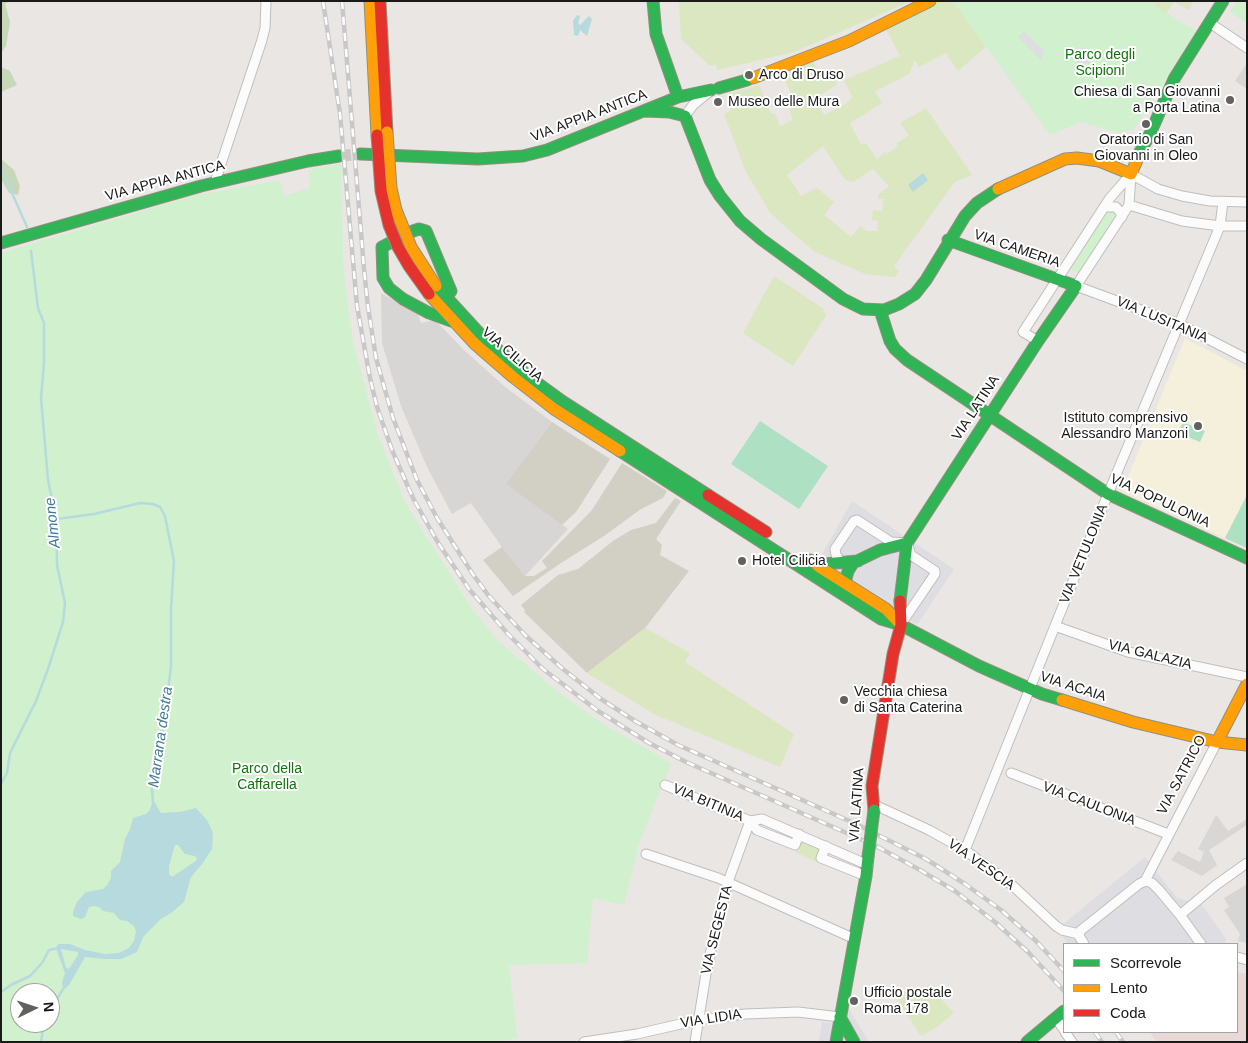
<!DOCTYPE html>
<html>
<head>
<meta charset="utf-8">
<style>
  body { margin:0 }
  #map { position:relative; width:1248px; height:1043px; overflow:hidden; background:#e9e6e3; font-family:Helvetica,sans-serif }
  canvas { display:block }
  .frame { position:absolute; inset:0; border:2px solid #1a1a1a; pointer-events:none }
  .legend { position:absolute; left:1063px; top:943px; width:175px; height:90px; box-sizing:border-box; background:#fff; border:1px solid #a3a3a3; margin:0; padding:6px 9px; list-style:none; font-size:15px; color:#1a1a1a }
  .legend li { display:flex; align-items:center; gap:10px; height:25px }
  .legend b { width:25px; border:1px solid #a3a3a3 }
  .north { position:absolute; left:10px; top:983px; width:50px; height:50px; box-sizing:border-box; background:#fff; border:1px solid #a3a3a3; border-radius:50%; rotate:86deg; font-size:14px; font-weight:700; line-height:20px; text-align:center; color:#1a1a1a }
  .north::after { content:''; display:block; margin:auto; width:18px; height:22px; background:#626160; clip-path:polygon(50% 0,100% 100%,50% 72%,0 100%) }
</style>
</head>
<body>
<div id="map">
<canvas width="1248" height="1043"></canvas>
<div class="frame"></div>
<ul class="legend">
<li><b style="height:6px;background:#30b455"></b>Scorrevole</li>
<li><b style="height:6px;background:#ff9f0a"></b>Lento</li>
<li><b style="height:6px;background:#e5322d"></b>Coda</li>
</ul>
<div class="north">N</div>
</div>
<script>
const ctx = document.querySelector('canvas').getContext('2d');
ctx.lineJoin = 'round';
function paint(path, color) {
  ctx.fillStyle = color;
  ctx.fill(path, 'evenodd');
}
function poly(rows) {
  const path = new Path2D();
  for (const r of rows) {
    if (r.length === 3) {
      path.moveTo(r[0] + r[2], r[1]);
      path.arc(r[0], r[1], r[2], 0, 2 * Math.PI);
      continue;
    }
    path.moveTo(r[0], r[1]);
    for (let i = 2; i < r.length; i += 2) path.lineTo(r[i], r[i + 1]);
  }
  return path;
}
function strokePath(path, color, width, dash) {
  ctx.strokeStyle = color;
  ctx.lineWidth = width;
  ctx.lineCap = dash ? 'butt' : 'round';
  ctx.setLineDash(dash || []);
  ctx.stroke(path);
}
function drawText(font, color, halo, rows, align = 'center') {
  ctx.font = font + ' Helvetica,sans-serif';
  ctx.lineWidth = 4;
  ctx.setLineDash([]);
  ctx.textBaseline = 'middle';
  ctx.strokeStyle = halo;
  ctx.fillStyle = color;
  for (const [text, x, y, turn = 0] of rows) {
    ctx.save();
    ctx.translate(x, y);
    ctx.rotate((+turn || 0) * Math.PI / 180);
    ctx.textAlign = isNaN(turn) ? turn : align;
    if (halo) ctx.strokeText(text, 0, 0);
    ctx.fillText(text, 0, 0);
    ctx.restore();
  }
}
const residential = poly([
  [381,293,418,314,421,323,435,320,464,350,504,386,552,422,507,484,568,529,525,576,502,547,471,503,452,514,427,467,401,406,382,343]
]);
const education = poly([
  [1185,338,1247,371,1247,495,1225,538,1122,491]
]);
const religious = poly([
  [1247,884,1247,943,1226,939,1238,941,1240,934,1224,910,1229,907,1224,898]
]);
const military = poly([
  [1237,972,1247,974,1247,1042,1156,1042,1150,1032,1237,1032]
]);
const construction = poly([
  [552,422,610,459,576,512,562,525,506,484],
  [622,463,667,491,663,498,641,509,604,536,561,563,513,596,483,560,502,547,525,576,534,576,547,568,542,561,592,510],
  [675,498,681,501,656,539,662,545,660,555,689,571,645,628,587,673,524,612,525,610,521,605,558,575,578,569,613,541,631,530,656,523]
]);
const grass = poly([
  [679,1,911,1,794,52,717,70,716,64,710,66,681,39],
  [938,1,953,1,986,47,958,71,946,53,919,67,915,60,909,74,875,91,882,103,850,123,861,145,866,143,877,159,885,152,887,154,898,146,896,144,909,135,900,123,926,108,972,175,955,182,901,256,894,267,899,271,895,277,865,274,815,252,780,222,769,211,745,170,724,114,730,111,728,94,759,85,771,114,775,114,780,126,793,120,788,106,794,103,781,69,811,58,819,72,832,70,837,85,815,98,824,115,847,103,852,97,844,80,900,56,886,29],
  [823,146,845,180,853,182,873,169,889,186,878,195,878,199,884,199,882,211,873,210,872,220,878,221,877,231,867,231,860,226,851,237,824,215,834,202,817,188,801,196,787,175],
  [1156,1,1194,1,1188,10,1174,2,1166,14,1154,6],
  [774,276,824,309,823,312,827,314,793,366,743,333],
  [645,628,690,653,685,662,794,734,780,767,654,714,587,673],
  [800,838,823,848,817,862,795,852],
  [928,985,954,1013,937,1027,923,1035,920,1035,897,998,899,990,920,995]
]);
const forest = poly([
  [1,1,10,1,5,4,10,22,6,46,1,53],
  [1,67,10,71,17,85,3,91,1,94],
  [1,159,14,170,20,186,18,195,9,193,1,179]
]);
const park = poly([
  [953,1,1156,1,1154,6,1196,31,1134,129,1119,133,1081,122,1050,135],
  [1237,1,1247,1,1247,23,1230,12],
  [341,164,343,256,345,286,353,342,378,436,405,503,472,609,497,640,558,692,606,726,671,763,639,843,624,905,593,898,587,963,509,965,517,1038,496,1042,1,1042,1,253,193,196,280,180,284,196,310,188,309,172,315,168],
  [20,993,50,993,50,1023,20,1023],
  [1109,210,1115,210,1119,215,1080,274,1069,268]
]);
const pitch = poly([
  [760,421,828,466,799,509,731,464],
  [1183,422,1205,431,1200,442,1178,433],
  [1247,495,1247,548,1225,538]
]);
const parking = poly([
  [1247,63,1247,89,1235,81],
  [1216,815,1228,831,1247,819,1247,825,1209,850,1217,865,1202,876,1171,860,1178,851,1200,862,1204,852,1198,849]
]);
const plaza = poly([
  [1024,31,1044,51,1041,60,1018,37],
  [1083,57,9],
  [852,501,954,569,917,625,857,585,820,558],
  [1145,857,1177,898,1202,905,1226,939,1225,944,1069,944,1056,930],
  [848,1008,869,1042,819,1041,822,1022,834,1023]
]);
const water = poly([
  [577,15,580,16,578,23,580,25,589,16,592,19,587,36,580,30,578,36,574,35,573,21],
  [923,173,928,180,913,192,908,185],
  [153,800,161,813,180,812,196,808,207,820,213,833,212,849,202,864,191,877,184,902,171,913,161,919,143,937,137,952,121,959,105,959,85,957,69,985,63,990,62,983,65,973,56,948,58,944,70,944,85,950,105,954,119,953,129,948,134,941,136,931,134,926,127,921,120,920,114,913,103,911,99,907,94,906,89,907,85,917,81,919,73,916,73,912,77,902,86,892,103,889,108,884,111,878,111,871,120,862,125,839,130,829,133,818,146,814,150,810],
  [175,845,178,845,185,854,195,856,197,858,196,861,172,877,169,874,169,866],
  [61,949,78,952,78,955,69,969,66,968]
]);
const stream = poly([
  [1,168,27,227],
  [56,519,94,514,140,503,153,504,160,507,165,516,174,561,171,609,171,666,160,758,152,788,153,803],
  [1,784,7,773,10,753,36,701,48,669,63,622,65,603,57,565,56,519,48,480,41,398,44,363,44,323,38,308,31,251],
  [1,992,11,985,30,976,42,963,49,950,59,948],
  [50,1011,63,989],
  [41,1042,44,1023]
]);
const secondaryTunnel = poly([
  [339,156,360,154]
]);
const street = poly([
  [1210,23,1247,48],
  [685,116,693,105,709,92],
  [1131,174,1129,205,1076,286,1179,324,1247,359],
  [1131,174,1158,189,1182,196,1210,201,1247,202],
  [215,182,262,40,265,28,266,1],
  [1129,205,1182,221,1220,226,1247,226],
  [1104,207,1116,207,1120,212,1122,217],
  [1038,341,1023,332,1110,198,1131,174],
  [841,563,836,555,835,549,854,521,857,520,891,542,907,543,911,555,935,571,935,574,901,624],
  [1055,626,1128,652,1247,677],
  [1011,773,1168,834],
  [665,785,750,821,762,819,868,865],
  [875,805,929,830,965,850,1013,886,1056,926,1062,930,1079,934],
  [750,821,757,830,795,845,799,834],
  [826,846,821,858,866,876],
  [965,850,1108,494,1220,226,1223,202],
  [646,854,718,878,855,939],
  [1145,881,1217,742],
  [1180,915,1216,885,1247,863],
  [1084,944,1079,936,1080,931,1139,884,1145,881,1152,883,1159,890,1180,915,1201,944],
  [1237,957,1247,960],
  [1056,1018,1064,1030],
  [1065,1032,1072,1042],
  [584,1042,637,1034,698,1020,745,1014,798,1012,840,1017],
  [695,1042,706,974,715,931,728,882,750,821]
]);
const fast = poly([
  [653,1,656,34,678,97],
  [719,88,747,80],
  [644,111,669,112,685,116,710,180,720,196,740,221,761,239,843,299,863,309,884,310,899,304,915,294,926,280,965,216,977,203,998,189],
  [1140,152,1150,134,1174,79,1223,1],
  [360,154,478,159,523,156,547,150,678,97,711,90],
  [1,243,201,186,308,161,339,156],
  [436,286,480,334,529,377,562,401,708,495],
  [446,298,451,291,426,231,419,229,413,231,382,247,383,278,389,288,403,299,429,313,451,321],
  [880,310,890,341,895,349,907,360,1108,494,1247,558],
  [620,451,881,619,901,625,979,666,1042,694,1062,700],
  [810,560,824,564,858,561],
  [843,591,848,571,853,563,880,550,907,543],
  [900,601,907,543,1038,341,1076,286,948,240],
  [840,1017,854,1042],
  [836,1042,866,876,868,857],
  [1027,1042,1064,1011]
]);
const slow = poly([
  [370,1,377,135],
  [753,78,849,41,930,1],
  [998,189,1065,159,1077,158,1099,161,1131,174,1137,160],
  [429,294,475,344,513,377,554,409,620,451],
  [818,566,886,609,900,624],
  [1062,700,1133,722,1217,742,1247,745],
  [1217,742,1247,684]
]);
const jam = poly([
  [380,1,387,132],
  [708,495,766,532],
  [874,810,872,786,893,654,901,625,900,601]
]);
const rail = poly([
  [323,1,340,114,357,306,370,378,377,407,392,450,413,498,437,541,469,589,508,634,543,669,598,711,649,743,686,762,876,846,920,870,955,891,995,922,1028,952,1064,991],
  [342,1,364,269,368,307,376,358,393,418,417,480,437,518,472,573,488,595,526,636,563,669,601,699,635,721,678,745,854,823,926,859,965,884,1001,910,1035,940,1064,971],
  [1095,1032,1102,1042],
  [1116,1032,1123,1042]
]);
const fastBridge = poly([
  [868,857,874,810]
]);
const slowBridge = poly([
  [387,132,391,188,396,210,411,247,436,286]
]);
const jamBridge = poly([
  [377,135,381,191,389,225,398,247,409,266,429,294]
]);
const markers = [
  [749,75,5,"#626160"],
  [1230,100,5,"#626160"],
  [718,102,5,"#626160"],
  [1146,124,5,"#626160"],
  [1198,426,5,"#626160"],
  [742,561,5,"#626160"],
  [844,700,5,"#626160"],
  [854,1001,5,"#626160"]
];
const parkNames = [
  ["Parco degli",1100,55],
  ["Scipioni",1100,71],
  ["Parco della",267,769],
  ["Caffarella",267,785]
];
const poiNames = [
  ["Arco di Druso",759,75],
  ["Chiesa di San Giovanni",1220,92,"right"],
  ["a Porta Latina",1220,108,"right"],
  ["Museo delle Mura",728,102],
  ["Oratorio di San",1146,140,"center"],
  ["Giovanni in Oleo",1146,156,"center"],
  ["Istituto comprensivo",1188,418,"right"],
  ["Alessandro Manzoni",1188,434,"right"],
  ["Hotel Cilicia",752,561],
  ["Vecchia chiesa",854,692],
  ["di Santa Caterina",854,708],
  ["Ufficio postale",864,993],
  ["Roma 178",864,1009]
];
const streetNames = [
  ["VIA APPIA ANTICA",589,116,-21],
  ["VIA APPIA ANTICA",165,181,-15],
  ["VIA CAMERIA",1017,249,19],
  ["VIA LUSITANIA",1162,320,23],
  ["VIA CILICIA",512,355,41],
  ["VIA LATINA",976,408,-57],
  ["VIA POPULONIA",1160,501,25],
  ["VIA VETULONIA",1084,554,-68],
  ["VIA GALAZIA",1150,655,14],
  ["VIA ACAIA",1073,687,18],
  ["VIA SATRICO",1182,775,-62],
  ["VIA BITINIA",708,803,23],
  ["VIA CAULONIA",1089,804,21],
  ["VIA LATINA",857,805,-86],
  ["VIA VESCIA",981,865,35],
  ["VIA SEGESTA",717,930,-76],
  ["VIA LIDIA",711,1019,-9]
];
const waterNames = [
  ["Almone",53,523,-96],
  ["Marrana destra",161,737,-82]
];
paint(residential, '#d8d6d5');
paint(education, '#f5f0dc');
paint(religious, '#d7d6d4');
paint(military, '#e8d9d6');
paint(construction, '#d2cfc5');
paint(grass, '#dbe7c1');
paint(forest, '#c7d8b8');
paint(park, '#d1f0cd');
paint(pitch, '#aee0c4');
paint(parking, '#d9d7d6');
paint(plaza, '#dddde2');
paint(water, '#b6dadd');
strokePath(stream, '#b6dadd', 2.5);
strokePath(secondaryTunnel, '#cac7c5', 12, [12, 6]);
strokePath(street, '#c0bebd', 11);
strokePath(fast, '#92907c', 13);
strokePath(slow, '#92907c', 13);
strokePath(jam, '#92907c', 13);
strokePath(street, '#fcfbfb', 9);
strokePath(fast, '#30b455', 11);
strokePath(slow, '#ff9f0a', 11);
strokePath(jam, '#e5322d', 11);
strokePath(rail, '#c9c8c8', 4.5);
strokePath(rail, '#fff', 2.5, [8]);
strokePath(fastBridge, '#92907c', 13, []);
strokePath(slowBridge, '#92907c', 13, []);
strokePath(jamBridge, '#92907c', 13, []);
strokePath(fastBridge, '#30b455', 11);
strokePath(slowBridge, '#ff9f0a', 11);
strokePath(jamBridge, '#e5322d', 11);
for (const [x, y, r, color] of markers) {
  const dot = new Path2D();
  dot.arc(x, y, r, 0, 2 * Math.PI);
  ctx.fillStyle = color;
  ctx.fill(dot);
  strokePath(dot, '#fff', 2);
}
drawText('14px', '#12750c', '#fff', parkNames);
drawText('14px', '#1a1a1a', '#fff', poiNames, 'left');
drawText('14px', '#1a1a1a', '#fff', streetNames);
drawText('italic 15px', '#437a99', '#fff', waterNames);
</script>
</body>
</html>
